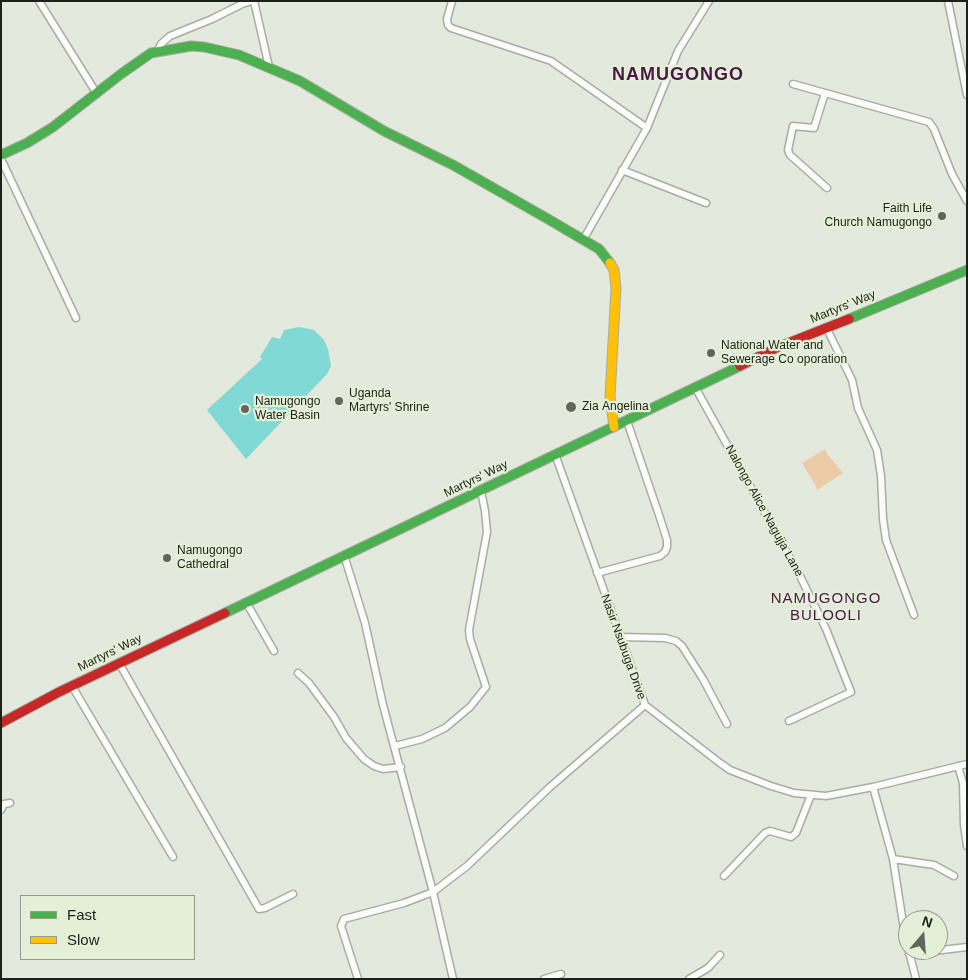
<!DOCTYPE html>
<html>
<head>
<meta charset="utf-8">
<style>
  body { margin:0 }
  #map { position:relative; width:968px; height:980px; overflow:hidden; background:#e3e9dd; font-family:Arial,sans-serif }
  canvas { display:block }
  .frame { position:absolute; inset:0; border:2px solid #1d2118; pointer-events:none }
  .legend { position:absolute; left:20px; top:895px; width:175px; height:65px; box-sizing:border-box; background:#e3efd7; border:1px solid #949d8b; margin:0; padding:6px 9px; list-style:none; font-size:15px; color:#1d2118 }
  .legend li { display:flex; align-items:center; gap:10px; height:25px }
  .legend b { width:25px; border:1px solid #949d8b }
  .north { position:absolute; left:898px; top:910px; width:50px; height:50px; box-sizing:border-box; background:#e3efd7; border:1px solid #949d8b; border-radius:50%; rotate:18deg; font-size:14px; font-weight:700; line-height:20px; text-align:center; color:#1d2118 }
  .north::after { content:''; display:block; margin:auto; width:18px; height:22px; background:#62675d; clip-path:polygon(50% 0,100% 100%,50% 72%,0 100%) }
</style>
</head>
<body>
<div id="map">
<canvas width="968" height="980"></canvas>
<div class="frame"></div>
<ul class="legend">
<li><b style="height:6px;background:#4caf50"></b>Fast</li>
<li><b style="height:6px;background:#ffc107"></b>Slow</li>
</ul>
<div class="north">N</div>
</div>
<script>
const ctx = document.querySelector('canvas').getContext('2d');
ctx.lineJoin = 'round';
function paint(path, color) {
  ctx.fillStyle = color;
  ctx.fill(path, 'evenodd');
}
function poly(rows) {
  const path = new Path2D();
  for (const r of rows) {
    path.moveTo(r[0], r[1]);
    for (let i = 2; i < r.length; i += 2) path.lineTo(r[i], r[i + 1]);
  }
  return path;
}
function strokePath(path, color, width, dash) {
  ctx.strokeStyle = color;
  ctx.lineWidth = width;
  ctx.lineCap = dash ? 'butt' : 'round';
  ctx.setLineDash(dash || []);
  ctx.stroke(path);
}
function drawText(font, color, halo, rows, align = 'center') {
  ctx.font = font + ' Arial,sans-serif';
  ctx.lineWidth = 4.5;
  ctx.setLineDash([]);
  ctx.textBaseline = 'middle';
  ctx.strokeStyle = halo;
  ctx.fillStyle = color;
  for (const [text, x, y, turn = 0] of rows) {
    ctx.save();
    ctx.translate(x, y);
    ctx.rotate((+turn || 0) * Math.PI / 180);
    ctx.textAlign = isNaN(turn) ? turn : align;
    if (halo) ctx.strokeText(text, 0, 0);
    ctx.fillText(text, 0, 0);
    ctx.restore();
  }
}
const green = poly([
  [825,449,828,455,843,473,817,490,815,484,802,463]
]);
const water = poly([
  [299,327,314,330,324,340,328,349,331,366,327,374,246,459,207,410,262,359,260,357,272,337,280,339,284,330]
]);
const street = poly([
  [39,1,97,94],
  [254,1,269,67],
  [452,1,447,19,448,25,451,28,551,61,647,128],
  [948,1,967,95],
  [157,52,161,44,170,36,212,19,242,4,252,1],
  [793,84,929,122,934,129,952,174,967,201],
  [825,93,814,128,793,126,788,150,790,155,827,188],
  [1,159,76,318],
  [622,170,706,203],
  [583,240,647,128,678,51,709,1],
  [826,327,852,380,858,408,877,450,881,476,883,519,886,540,914,615],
  [695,387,800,576,826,629,851,692,789,721],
  [555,454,645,705,720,763,730,770,771,786,794,793,826,796,873,787,967,764],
  [344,555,365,623,383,705,433,892,453,979],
  [597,573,660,556,665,552,667,547,667,540,660,518,627,421],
  [246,602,274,651],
  [619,637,665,638,676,641,682,646,703,679,727,724],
  [119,663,259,909,265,908,293,894],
  [298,673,309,683,334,717,346,738,364,759,374,766,383,769,401,767],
  [72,686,173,857],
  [395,746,422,739,445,728,470,707,486,687,470,639,469,630,487,532,485,511,481,491],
  [958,766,963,783,964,825,967,846],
  [873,787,893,859,905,936,916,979],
  [1,810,4,804,10,803],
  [893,859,934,865,954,876],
  [724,876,765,833,770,831,791,837,796,833,811,795],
  [909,954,967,947],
  [358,979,341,926,344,919,404,903,433,892,467,866,550,787,645,705],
  [544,979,561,974],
  [689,979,708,968,720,955]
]);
const fast = poly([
  [1,155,27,143,53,127,121,74,151,53,191,46,204,47,239,55,300,81,384,131,453,165,548,219,599,249,610,263],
  [849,319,967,270],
  [225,613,740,366]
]);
const slow = poly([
  [610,263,614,270,616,288,610,397,614,427]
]);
const jam = poly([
  [740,366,778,347,849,319],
  [1,723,59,692,225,613]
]);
const markers = [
  [942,216,5,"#62675d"],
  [711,353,5,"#62675d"],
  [339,401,5,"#62675d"],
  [571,407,6,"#62675d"],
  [245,409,5,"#62675d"],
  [167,558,5,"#62675d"]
];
const poiNames = [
  ["Faith Life",932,209,"right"],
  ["Church Namugongo",932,223,"right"],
  ["National Water and",721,346],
  ["Sewerage Co oporation",721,360],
  ["Uganda",349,394],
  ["Martyrs' Shrine",349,408],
  ["Namugongo",255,402],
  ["Water Basin",255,416],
  ["Zia Angelina",582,407],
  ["Namugongo",177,551],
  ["Cathedral",177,565]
];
const streetNames = [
  ["Martyrs' Way",843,307,-22],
  ["Martyrs' Way",476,479,-26],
  ["Nalongo Alice Nagujja Lane",764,511,61],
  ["Nasir Nsubuga Drive",623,647,70],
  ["Martyrs' Way",110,653,-26]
];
const quarterNames = [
  ["NAMUGONGO",826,599],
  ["BULOOLI",826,616]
];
const districtNames = [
  ["NAMUGONGO",678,75]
];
paint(green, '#eccca6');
paint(water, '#80d9d5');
strokePath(street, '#a8ada3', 9);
strokePath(fast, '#a8ada3', 11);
strokePath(slow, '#a8ada3', 11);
strokePath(jam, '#a8ada3', 11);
strokePath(street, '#fbfcfa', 6);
strokePath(fast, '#4caf50', 9);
strokePath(slow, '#ffc107', 9);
strokePath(jam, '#c62828', 9);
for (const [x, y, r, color] of markers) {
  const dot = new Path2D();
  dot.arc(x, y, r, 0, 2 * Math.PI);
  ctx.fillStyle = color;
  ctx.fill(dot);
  strokePath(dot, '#e3efd7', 2);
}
drawText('12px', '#1d2118', '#e3efd7', poiNames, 'left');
drawText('12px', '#1d2118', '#e3efd7', streetNames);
ctx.letterSpacing = '1px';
drawText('15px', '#481848', '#e3efd7', quarterNames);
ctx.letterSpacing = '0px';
ctx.letterSpacing = '1px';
drawText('bold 18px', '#481848', '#e3efd7', districtNames);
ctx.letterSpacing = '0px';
</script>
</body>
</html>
